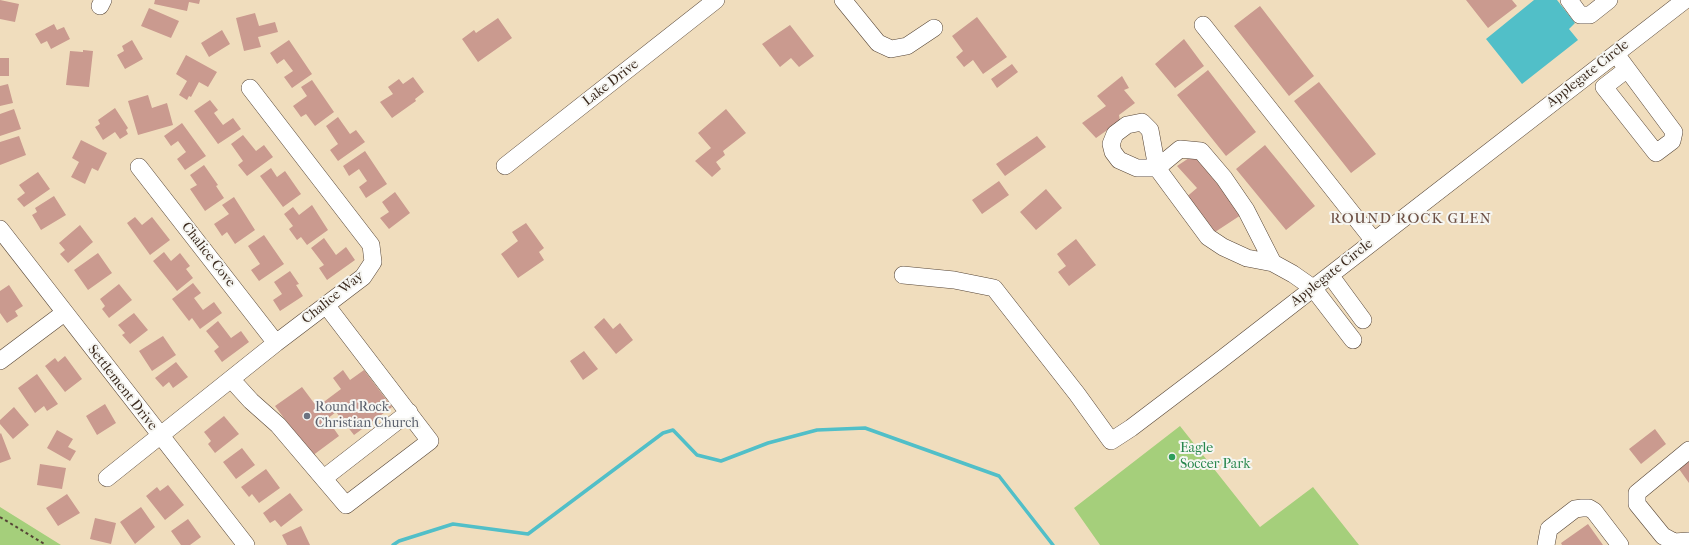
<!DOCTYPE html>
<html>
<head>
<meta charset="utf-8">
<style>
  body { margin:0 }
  canvas { display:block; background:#f0ddbd }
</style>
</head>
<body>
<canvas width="1689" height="545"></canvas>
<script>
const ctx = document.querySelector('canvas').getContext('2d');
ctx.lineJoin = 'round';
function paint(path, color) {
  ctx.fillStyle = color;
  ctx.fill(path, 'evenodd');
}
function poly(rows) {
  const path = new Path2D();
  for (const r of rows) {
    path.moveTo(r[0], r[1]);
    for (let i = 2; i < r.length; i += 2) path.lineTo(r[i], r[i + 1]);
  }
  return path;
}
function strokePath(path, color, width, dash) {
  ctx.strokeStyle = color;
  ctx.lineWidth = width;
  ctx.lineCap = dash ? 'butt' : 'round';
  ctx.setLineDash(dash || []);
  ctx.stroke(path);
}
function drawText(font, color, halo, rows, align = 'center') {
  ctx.font = font + ' "IM FELL French Canon",serif';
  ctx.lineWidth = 4;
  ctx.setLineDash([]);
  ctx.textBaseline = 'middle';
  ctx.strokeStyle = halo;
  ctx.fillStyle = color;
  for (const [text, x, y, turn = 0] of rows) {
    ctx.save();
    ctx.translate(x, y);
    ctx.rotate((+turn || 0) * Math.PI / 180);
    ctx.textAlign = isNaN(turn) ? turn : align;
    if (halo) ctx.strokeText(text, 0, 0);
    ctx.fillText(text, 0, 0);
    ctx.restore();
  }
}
const green = poly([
  [1180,426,1260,527,1313,487,1359,545,1100,545,1074,508],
  [0,507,61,545,0,545]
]);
const water = poly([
  [1534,0,1557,0,1575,23,1569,29,1578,40,1522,84,1486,39]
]);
const stream = poly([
  [393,545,399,541,453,524,528,534,663,433,673,430,697,455,721,461,768,443,817,430,865,428,999,476,1053,545]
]);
const building = poly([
  [0,0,19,4,15,22,0,19],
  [155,0,200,0,199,4,189,2,187,11,154,4],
  [1466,0,1512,0,1517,6,1488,28],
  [1260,6,1314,76,1289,96,1234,26],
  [149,8,179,21,171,38,141,26],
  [255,13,259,26,275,22,278,32,258,37,261,47,244,51,236,18],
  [977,17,1007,57,983,74,973,60,964,67,956,57,963,51,952,36],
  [498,18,512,38,478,62,462,39,474,30,476,33],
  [54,24,57,30,64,27,70,39,51,49,47,41,41,44,35,34],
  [790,25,814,56,799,67,791,58,780,67,762,44],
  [222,30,230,44,209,57,201,43],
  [1184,39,1204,66,1175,88,1155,64],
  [132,40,143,59,125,69,117,55,124,51,122,46],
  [289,40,312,74,292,88,284,77,293,71,284,59,277,64,270,53],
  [83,50,93,51,89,87,66,85,70,51,83,52],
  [186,55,217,72,208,87,199,82,191,97,189,96,187,100,179,95,187,81,176,74],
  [0,58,9,58,9,76,0,76],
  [1012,64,1018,72,997,88,991,79],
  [1208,70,1256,132,1226,156,1177,95],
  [1122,76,1129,88,1124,90,1135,103,1119,115,1120,121,1096,138,1082,123,1106,106,1097,96],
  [413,77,424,92,415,99,416,101,392,118,380,102,393,94,388,87,399,79,403,84],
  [312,80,334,112,315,126,306,114,301,117,293,106,307,96,301,87],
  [1319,82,1376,154,1351,173,1294,101],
  [8,84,13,103,0,106,0,86],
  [148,95,152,108,167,103,173,125,138,135,128,101],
  [210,100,218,110,214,113,223,125,233,118,241,129,218,144,194,111],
  [115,108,128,128,126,130,128,134,120,139,115,132,103,140,95,127,100,124,98,120],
  [14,109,21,129,0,136,0,114],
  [726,109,746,133,723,151,725,155,716,162,721,169,712,177,695,161,711,148,698,133],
  [338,117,350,134,356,130,365,142,338,161,330,150,338,144,326,126],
  [182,123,206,156,185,170,177,159,186,152,178,141,171,146,164,136],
  [243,135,256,151,264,145,273,157,247,176,238,165,243,161,231,144],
  [19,136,26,155,0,165,0,142],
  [1037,136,1046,147,1005,176,996,164],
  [81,140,107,153,98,171,92,168,85,184,71,177,79,162,72,158],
  [1265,145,1315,206,1286,230,1236,169],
  [365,151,387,184,366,198,359,187,367,181,359,169,349,176,343,166],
  [1195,154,1241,215,1212,234,1184,199,1197,188,1177,166],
  [204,165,218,185,216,186,224,198,205,211,190,189,197,185,190,175],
  [271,168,277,177,285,171,301,194,283,207,260,176],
  [38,172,50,189,24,207,17,199,25,193,19,185],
  [999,181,1009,195,982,214,972,200],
  [1046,189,1062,208,1036,230,1020,212],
  [395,192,410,213,389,229,380,218,389,212,382,202],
  [54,196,66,215,41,230,32,215,37,212,35,208],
  [234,197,255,230,235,244,227,232,222,236,214,224,229,214,222,205],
  [312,205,328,230,307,245,301,237,297,240,289,229,293,226,284,214,293,207,299,215],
  [135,217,142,225,152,217,170,240,150,255,127,223],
  [526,223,544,248,539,252,544,260,518,278,501,254,518,241,512,232],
  [80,225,93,242,68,263,60,254,65,250,59,243],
  [264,235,284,264,259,281,251,270,260,264,248,246],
  [324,238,336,255,346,247,355,260,327,280,319,268,324,265,311,248],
  [1076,239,1096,265,1069,286,1058,272,1066,266,1057,254],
  [164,252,171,261,180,253,190,266,186,269,193,278,177,291,153,261],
  [98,253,112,273,88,290,74,270],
  [290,271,299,284,296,285,303,296,280,311,273,300,282,294,274,282],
  [193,283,201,293,194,298,203,310,214,302,222,313,200,329,192,318,189,321,172,299],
  [119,284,132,300,109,318,102,309,105,306,100,299],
  [9,285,23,306,15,311,18,316,7,323,0,313,0,291],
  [134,313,148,330,130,344,122,335,125,333,118,325],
  [604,318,613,329,620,323,633,340,616,354,594,327],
  [218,321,231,338,241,331,249,342,222,362,214,351,219,347,206,331],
  [163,336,176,355,152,371,139,351],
  [584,351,598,369,583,380,570,361],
  [65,356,82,379,65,392,45,366,55,358,58,362],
  [176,362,188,377,173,388,169,382,163,387,155,378],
  [343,370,350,380,364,370,392,407,354,435,336,412,327,419,339,436,312,456,275,406,302,387,317,407,341,389,333,378],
  [37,374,58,404,47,411,44,406,35,413,18,388],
  [105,404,116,423,97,435,86,416],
  [14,407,29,425,13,439,0,424,0,420],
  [224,416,239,434,215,453,208,444,211,441,204,432],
  [1655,429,1666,444,1641,464,1629,449],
  [57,430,73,439,68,447,76,451,70,461,47,448],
  [1,433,11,459,0,463,0,434],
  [242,448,255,465,236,479,223,462],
  [1689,461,1689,483,1679,469],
  [40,464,66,468,62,489,37,485],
  [266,469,280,488,259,503,252,494,249,497,241,487],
  [168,485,184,505,165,520,146,496,157,487,160,491],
  [290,493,303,510,281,527,275,520,270,523,263,513],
  [67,494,80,513,58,526,46,508],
  [141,507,155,527,135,544,120,522],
  [95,518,116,523,111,544,90,539],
  [188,519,201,537,190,545,181,545,171,531],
  [1588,524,1603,545,1562,545,1561,543],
  [301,526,310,545,287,545,282,535]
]);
const path = poly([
  [0,517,46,545]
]);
const minor = poly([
  [843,0,878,43,891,49,907,46,934,28],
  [1569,0,1580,15,1590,15,1609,0],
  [100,6,103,0],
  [1203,25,1374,241],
  [1616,54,1674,132,1672,141,1656,153,1604,87,1626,70],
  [505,166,716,0],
  [139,167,276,343],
  [0,229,246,545],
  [1273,263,1246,210,1224,178,1201,151,1180,149,1157,168,1150,130,1142,122,1127,125,1115,134,1111,144,1113,152,1119,160,1137,168,1157,168,1208,237,1223,247,1247,258,1273,263,1293,274,1313,288,1353,340],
  [903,275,954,280,994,288,1077,394,1111,441,1131,428,1218,362,1685,0],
  [1330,275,1363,320],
  [0,361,64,313],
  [231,379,251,401,278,425,346,505,430,441,326,305],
  [1689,450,1637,493,1637,504,1663,536,1674,542,1689,541],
  [107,478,276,343,363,277,373,262,371,245,250,88],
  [324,478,409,412],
  [1546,545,1549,529,1575,509,1582,508,1589,508,1594,511,1620,545]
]);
const markers = [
  [307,416,4,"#6b7280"],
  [1172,457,4,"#2e9e5b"]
];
const streetNames = [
  ["Applegate Circle",1588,74,-38],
  ["Lake Drive",611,83,-38],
  ["Chalice Cove",208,255,52],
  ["Applegate Circle",1332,273,-38],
  ["Chalice Way",333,298,-39],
  ["Settlement Drive",122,388,52]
];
const worshipNames = [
  ["Round Rock",315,408],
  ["Christian Church",315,424]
];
const leisureNames = [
  ["Eagle",1180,449],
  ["Soccer Park",1180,465]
];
const neighbourhoodNames = [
  ["ROUND ROCK GLEN",1411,219]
];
paint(green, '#a5cf7b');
paint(water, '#51bfc8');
strokePath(stream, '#51bfc8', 3.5);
paint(building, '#ca9a8f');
strokePath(minor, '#564536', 18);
strokePath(path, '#564536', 2, [3, 3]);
strokePath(minor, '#fff', 17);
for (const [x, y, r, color] of markers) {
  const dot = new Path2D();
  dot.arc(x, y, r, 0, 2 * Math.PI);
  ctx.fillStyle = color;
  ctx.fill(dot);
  strokePath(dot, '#f6f6f2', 1.5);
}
drawText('14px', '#3b2a1e', '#f6f6f2', streetNames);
drawText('14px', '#5b616d', '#f6f6f2', worshipNames, 'left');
drawText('14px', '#27864d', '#f6f6f2', leisureNames, 'left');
ctx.letterSpacing = '1px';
drawText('15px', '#6d5146', '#f6f6f2', neighbourhoodNames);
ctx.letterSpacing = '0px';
</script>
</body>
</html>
